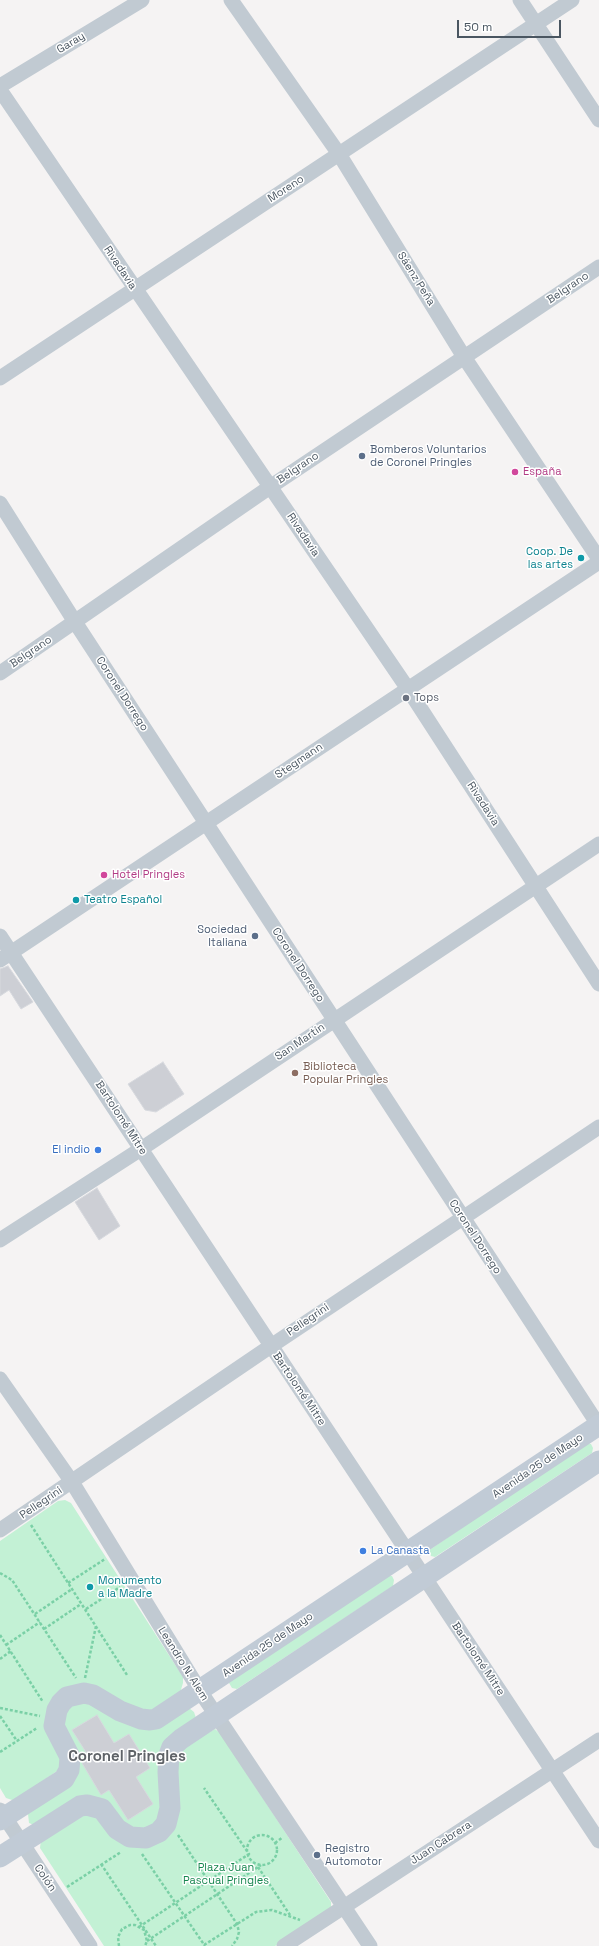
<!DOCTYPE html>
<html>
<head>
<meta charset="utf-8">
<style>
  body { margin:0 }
  #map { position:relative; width:599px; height:1946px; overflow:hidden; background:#f5f3f3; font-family:"Space Grotesk",sans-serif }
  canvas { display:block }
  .scale { position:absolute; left:457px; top:20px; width:104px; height:18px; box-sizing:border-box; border:2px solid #4a5661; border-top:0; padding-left:5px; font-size:12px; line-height:14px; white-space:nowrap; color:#4a5661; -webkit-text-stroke:3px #fff; paint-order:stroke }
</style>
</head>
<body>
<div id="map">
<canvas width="599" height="1946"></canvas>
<div class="scale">50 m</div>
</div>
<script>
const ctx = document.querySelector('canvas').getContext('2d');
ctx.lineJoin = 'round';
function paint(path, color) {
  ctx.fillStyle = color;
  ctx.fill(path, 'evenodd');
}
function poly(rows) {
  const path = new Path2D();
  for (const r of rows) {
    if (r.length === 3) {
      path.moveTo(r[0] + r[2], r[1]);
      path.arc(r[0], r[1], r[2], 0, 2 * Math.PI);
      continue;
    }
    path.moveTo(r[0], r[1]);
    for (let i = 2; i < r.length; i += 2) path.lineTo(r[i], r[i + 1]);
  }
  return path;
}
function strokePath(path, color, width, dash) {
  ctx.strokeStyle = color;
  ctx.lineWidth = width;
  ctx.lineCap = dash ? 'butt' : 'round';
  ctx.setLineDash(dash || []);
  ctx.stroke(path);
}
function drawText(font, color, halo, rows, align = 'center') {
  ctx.font = font + ' "Space Grotesk",sans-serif';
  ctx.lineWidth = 3;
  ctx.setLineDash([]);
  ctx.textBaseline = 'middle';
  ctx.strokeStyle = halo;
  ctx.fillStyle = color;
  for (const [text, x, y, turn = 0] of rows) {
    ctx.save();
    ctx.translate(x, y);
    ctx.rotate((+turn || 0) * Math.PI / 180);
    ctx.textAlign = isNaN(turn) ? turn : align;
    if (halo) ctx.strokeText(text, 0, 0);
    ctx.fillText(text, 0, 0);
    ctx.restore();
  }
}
const green = poly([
  [585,1443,591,1444,593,1448,592,1453,435,1557,431,1556,428,1551],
  [65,1500,71,1503,183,1677,183,1683,180,1693,155,1713,63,1693,63,1767,15,1800,12,1800,6,1798,0,1788,0,1541,58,1501],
  [386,1576,392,1576,394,1580,393,1586,237,1689,232,1688,229,1683,230,1679],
  [77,1700,110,1712,189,1708,194,1712,196,1718,169,1743,161,1822,134,1832,111,1810,34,1825,29,1823,28,1814,63,1789,60,1719],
  [215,1729,220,1733,331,1902,331,1907,327,1912,275,1946,104,1946,40,1848,41,1840,87,1813,152,1844,175,1751]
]);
const building = poly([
  [8,966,33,1002,21,1009,9,990,0,996,0,969,8,966],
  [163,1062,184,1094,156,1112,145,1110,128,1084,163,1062],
  [97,1188,120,1226,99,1240,75,1202,97,1188],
  [97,1715,114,1743,129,1734,150,1768,136,1777,153,1804,128,1820,109,1790,101,1795,82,1763,89,1757,72,1730,97,1715]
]);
const path = poly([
  [31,1525,127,1675],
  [0,1573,12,1580,76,1678],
  [68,1583,105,1559],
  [86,1609,120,1587],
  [35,1614,72,1589],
  [44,1629,81,1604],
  [0,1635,43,1702],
  [6,1645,40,1622],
  [0,1659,11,1651],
  [85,1678,96,1626],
  [0,1708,40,1716],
  [0,1716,17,1741],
  [0,1752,37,1728],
  [178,1835,237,1924,239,1932,237,1939,232,1946],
  [262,1850,15],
  [275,1843,283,1837],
  [142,1854,205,1946],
  [101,1864,156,1946],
  [258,1867,290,1915],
  [67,1887,121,1852],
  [139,1927,249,1854,204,1788],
  [147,1941,261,1865],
  [204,1945,256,1912,272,1910,300,1920],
  [119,1946,118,1937,122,1929,130,1925,135,1925,144,1930,147,1941,145,1946]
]);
const street = poly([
  [231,0,339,154,464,357,599,559],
  [520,0,599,120],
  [0,86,142,0],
  [0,90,408,689,599,984],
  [0,378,572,0],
  [0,503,75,622,599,1426],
  [0,673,270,487,599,267],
  [0,936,599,1841],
  [0,960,599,562],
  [0,1240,141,1149,599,844],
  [0,1379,72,1482,200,1691,370,1946],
  [0,1530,271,1346,599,1127],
  [0,1810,90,1946],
  [284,1946,599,1740]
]);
const secondary = poly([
  [0,1820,64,1779,69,1770,70,1757,54,1726,57,1710,61,1703,67,1697,84,1693,93,1695,120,1711,141,1719,150,1720,156,1719,599,1425],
  [0,1857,80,1806,87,1805,102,1809,117,1829,130,1837,146,1838,159,1832,166,1824,170,1808,168,1772,169,1755,172,1747,181,1739,599,1461]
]);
const markers = [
  [362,456,4,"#5c6f8a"],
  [515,472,4,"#d1479c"],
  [581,558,4,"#0f9aa8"],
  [406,698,4,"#6b7280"],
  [104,875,4,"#d1479c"],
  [76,900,4,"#0f9aa8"],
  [255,936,4,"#5c6f8a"],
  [295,1073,4,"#8d6e63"],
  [98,1150,4,"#3f7fe0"],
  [363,1551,4,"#3f7fe0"],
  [90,1587,4,"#0f9aa8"],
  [317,1855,4,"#5c6f8a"]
];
const streetNames = [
  ["Garay",71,43,-31],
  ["Moreno",286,189,-33],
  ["Rivadavia",120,268,56],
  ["Sáenz Peña",416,279,58],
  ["Belgrano",568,288,-34],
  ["Belgrano",298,468,-34],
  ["Rivadavia",303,535,56],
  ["Belgrano",31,652,-34],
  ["Coronel Dorrego",122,694,57],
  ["Stegmann",299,761,-34],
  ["Rivadavia",483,804,57],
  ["Coronel Dorrego",298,965,57],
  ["San Martín",300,1042,-34],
  ["Bartolomé Mitre",121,1118,57],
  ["Coronel Dorrego",475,1237,57],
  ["Pellegrini",308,1320,-34],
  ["Bartolomé Mitre",299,1389,56],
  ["Avenida 25 de Mayo",538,1466,-34],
  ["Pellegrini",41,1503,-34],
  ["Avenida 25 de Mayo",268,1645,-34],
  ["Bartolomé Mitre",478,1659,56],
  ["Leandro N. Alem",183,1664,58],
  ["Juan Cabrera",441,1843,-33],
  ["Colón",45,1878,56]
];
const serviceNames = [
  ["Bomberos Voluntarios",370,450],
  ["de Coronel Pringles",370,463],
  ["Sociedad",247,930,"right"],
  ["Italiana",247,943,"right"],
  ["Registro",325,1849],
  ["Automotor",325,1862]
];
const hotelNames = [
  ["España",523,472],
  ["Hotel Pringles",112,875]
];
const cultureNames = [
  ["Coop. De",573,552,"right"],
  ["las artes",573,565,"right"],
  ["Teatro Español",84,900],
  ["Monumento",98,1581],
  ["a la Madre",98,1594]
];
const worshipNames = [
  ["Tops",414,698]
];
const educationNames = [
  ["Biblioteca",303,1067],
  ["Popular Pringles",303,1080]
];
const shopNames = [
  ["El indio",90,1150],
  ["La Canasta",371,1551,"left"]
];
const parkNames = [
  ["Plaza Juan",226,1868],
  ["Pascual Pringles",226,1881]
];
const districtNames = [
  ["Coronel Pringles",127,1757]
];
paint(green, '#c3f1d5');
paint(building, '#cdcfd5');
strokePath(building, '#d7d9de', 1);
strokePath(path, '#7ad0a6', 2.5, [3, 2]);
strokePath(street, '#c1cad2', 15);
strokePath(secondary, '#c1cbd6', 21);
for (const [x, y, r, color] of markers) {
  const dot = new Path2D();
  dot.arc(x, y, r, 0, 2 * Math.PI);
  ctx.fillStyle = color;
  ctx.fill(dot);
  strokePath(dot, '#fff', 1.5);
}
drawText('11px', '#4a5661', '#fff', streetNames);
drawText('11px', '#4e5e75', '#fff', serviceNames, 'left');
drawText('11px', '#b23c85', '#fff', hotelNames, 'left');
drawText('11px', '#0d838f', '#fff', cultureNames, 'left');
drawText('11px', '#5b616d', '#fff', worshipNames, 'left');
drawText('11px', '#785e54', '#fff', educationNames, 'left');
drawText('11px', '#366cbe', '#fff', shopNames, 'right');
drawText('11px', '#17864f', '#fff', parkNames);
drawText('bold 15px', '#5f6368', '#fff', districtNames);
</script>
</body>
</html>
